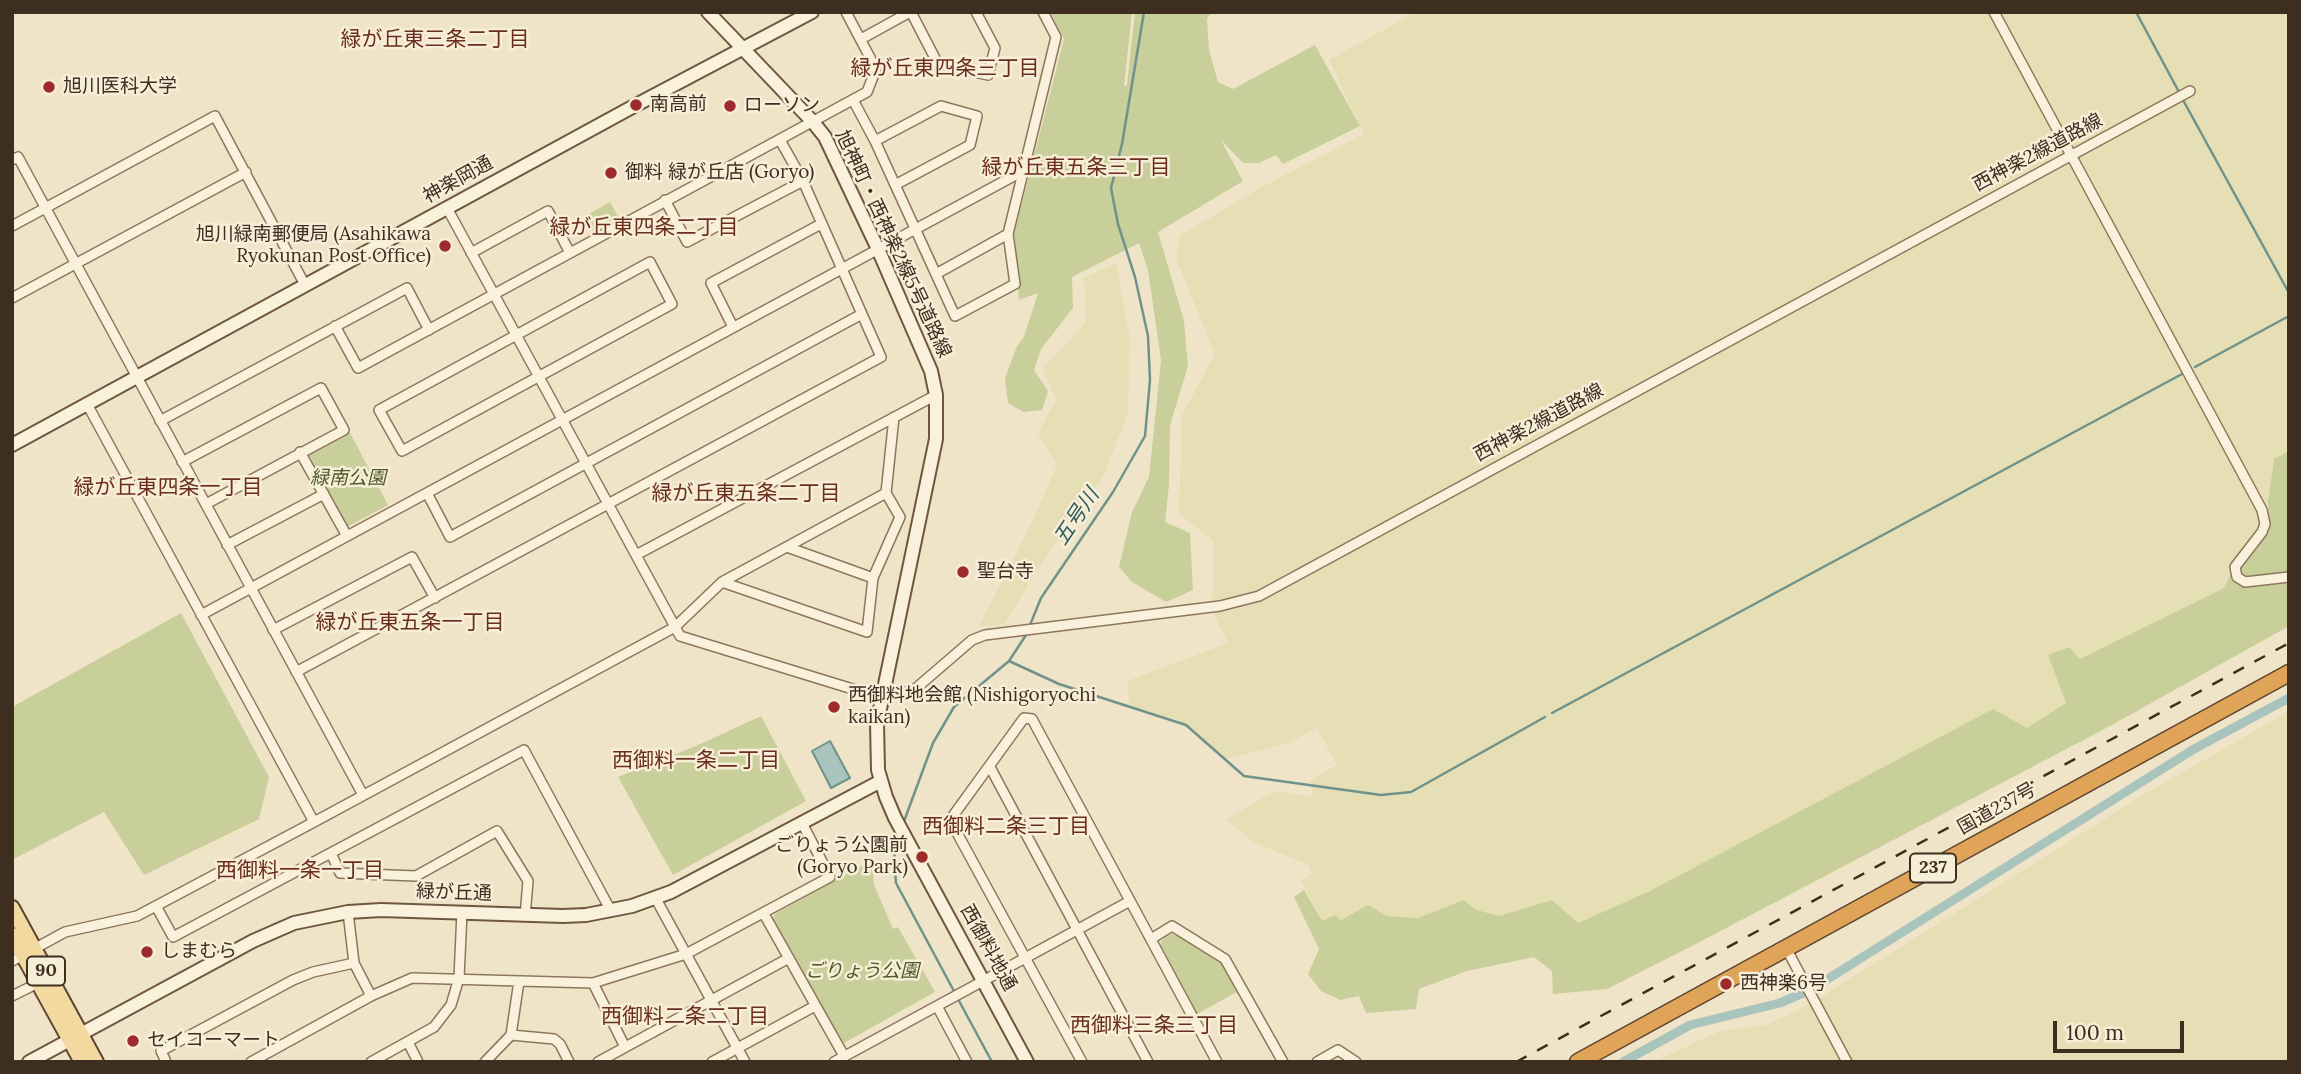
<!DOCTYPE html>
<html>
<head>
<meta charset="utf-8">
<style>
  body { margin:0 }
  #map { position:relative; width:2301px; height:1074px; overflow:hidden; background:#f0e4c8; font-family:Lora,serif }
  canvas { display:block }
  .frame { position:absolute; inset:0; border:14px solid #3d2e20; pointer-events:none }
  .scale { position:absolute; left:2053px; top:1021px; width:131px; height:32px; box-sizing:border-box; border:4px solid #3d2e20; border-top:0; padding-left:9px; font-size:21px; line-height:24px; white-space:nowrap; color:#3d2e20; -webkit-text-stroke:5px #f7eed8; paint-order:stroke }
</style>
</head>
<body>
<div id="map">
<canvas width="2301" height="1074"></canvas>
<div class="frame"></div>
<div class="scale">100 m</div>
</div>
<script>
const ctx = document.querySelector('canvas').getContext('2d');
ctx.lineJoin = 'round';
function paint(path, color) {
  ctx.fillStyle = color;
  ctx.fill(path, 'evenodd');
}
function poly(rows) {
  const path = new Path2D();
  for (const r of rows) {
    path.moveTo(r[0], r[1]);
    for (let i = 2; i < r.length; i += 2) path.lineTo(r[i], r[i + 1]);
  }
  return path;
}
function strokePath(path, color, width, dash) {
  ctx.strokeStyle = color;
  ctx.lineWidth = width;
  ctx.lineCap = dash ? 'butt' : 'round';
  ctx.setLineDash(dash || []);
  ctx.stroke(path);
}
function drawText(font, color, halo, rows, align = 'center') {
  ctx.font = font + ' Lora,"Noto Sans JP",serif';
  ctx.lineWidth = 5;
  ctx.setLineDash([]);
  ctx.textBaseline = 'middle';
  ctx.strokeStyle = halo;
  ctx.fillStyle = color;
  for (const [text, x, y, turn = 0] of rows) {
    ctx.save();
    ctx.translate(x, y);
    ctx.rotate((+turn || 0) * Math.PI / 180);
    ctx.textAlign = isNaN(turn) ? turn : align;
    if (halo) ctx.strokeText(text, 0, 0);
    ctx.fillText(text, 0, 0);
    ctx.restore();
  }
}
const farmland = poly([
  [1416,12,2289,12,2289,451,2274,459,2268,501,2269,522,2235,565,2224,588,2080,659,2048,654,2066,703,2027,728,1578,923,1552,900,1499,916,1477,910,1463,900,1418,918,1387,916,1368,905,1340,920,1322,921,1301,881,1312,874,1307,864,1253,842,1226,819,1275,791,1313,797,1310,781,1337,765,1317,728,1289,743,1226,759,1181,721,1130,706,1127,681,1228,643,1212,611,1214,541,1179,514,1182,415,1215,354,1176,259,1179,236,1258,189,1364,134,1329,60],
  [1116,263,1130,339,1128,413,1103,477,1051,549,1004,624,979,626,1034,518,1057,465,1038,433,1056,400,1043,368,1086,322,1084,278],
  [2289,711,2289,1062,1653,1062,1720,1031,1766,1025,1805,1007,2143,795]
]);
const green = poly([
  [1050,12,1132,12,1124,87,1127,85,1135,12,1212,12,1207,19,1209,50,1218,82,1233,89,1315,45,1360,126,1283,164,1276,155,1259,163,1243,163,1221,140,1243,181,1158,232,1184,321,1188,366,1170,425,1169,485,1165,522,1190,533,1193,590,1166,602,1132,582,1119,567,1132,512,1149,477,1161,360,1148,270,1139,243,1072,277,1073,308,1041,349,1034,370,1048,391,1042,410,1024,412,1008,403,1005,378,1017,346,1024,337,1038,293,1019,300,1013,238,1064,39],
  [610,202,619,219,594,233,585,216],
  [349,431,388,505,347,527,308,453],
  [2289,451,2289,626,2112,725,1694,945,1607,989,1553,994,1552,971,1534,957,1467,971,1419,989,1416,1009,1366,1013,1359,996,1340,1000,1321,991,1308,974,1319,949,1294,897,1304,890,1322,921,1335,915,1341,920,1368,905,1387,916,1418,918,1463,900,1477,910,1499,916,1552,900,1578,923,1648,892,1993,709,2027,728,2066,703,2048,655,2069,647,2080,659,2224,588,2235,565,2269,522,2268,501,2274,459],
  [181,613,269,777,259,819,144,875,104,812,12,860,12,707],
  [761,716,806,801,673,875,618,777,696,746],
  [872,860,874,885,893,929,898,927,935,992,844,1043,838,1039,772,921,775,914],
  [1171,934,1177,935,1222,964,1237,992,1197,1014,1160,945,1162,940]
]);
const water = poly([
  [830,741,850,778,831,788,812,751,830,741]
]);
const stream = poly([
  [2136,12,2179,92],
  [2183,100,2289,293],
  [2195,367,2289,316],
  [1030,625,1041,598,1113,492,1145,436,1150,380,1148,336,1135,277,1118,224,1111,188,1122,144,1144,12],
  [1009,661,1059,684,1186,725,1244,776,1381,795,1411,792,1545,717],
  [1552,713,2182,374],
  [903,824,933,743,954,707,1009,661,1028,632],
  [898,837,894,859,896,883,955,993],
  [958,999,992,1062]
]);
const canal = poly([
  [1815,987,2194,749,2289,698],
  [1623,1062,1690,1025,1780,1003,1803,993]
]);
const street = poly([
  [911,12,938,64,988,75,995,48,976,12],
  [1994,12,2262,510,2265,524,2262,532,2235,567,2237,577,2245,582,2289,577],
  [861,39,910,12],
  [853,100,875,141,955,316,1015,284,1008,234,1056,37,1043,12],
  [875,141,941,106,977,116,970,145,895,185],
  [12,160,18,157,363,795],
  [665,200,687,242,803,181],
  [447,208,680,636,882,698,914,690,972,640,985,635,1220,606,1259,596,2190,91],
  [12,226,215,116,305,285],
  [471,253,548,211,570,253],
  [650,262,672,304,402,451,379,410,650,262],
  [936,274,1008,234],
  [12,298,246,172],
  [335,326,358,368,867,92,876,69,846,12],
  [733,327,711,283,821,224],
  [87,404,314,822],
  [160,421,407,288,429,330],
  [300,452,347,536],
  [182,462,321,388,344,430,206,504],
  [427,493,450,537,862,314],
  [227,545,324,494],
  [787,547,873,578],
  [636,555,936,395],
  [722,582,867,632,873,578,900,517,886,493,894,417],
  [201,615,1023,171],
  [273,630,412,557,435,598],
  [296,672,881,357,803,181,780,140],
  [990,767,1148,1062],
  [331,853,340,873,416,876,497,831,528,881,525,916],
  [656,899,745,1062],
  [156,906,173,937,524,750,611,911],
  [348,912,354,963,371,996],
  [764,914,844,1056],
  [1151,939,1172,926,1225,959,1283,1062],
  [1786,948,1847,1062],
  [12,961,65,932,137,916,314,822,675,627,722,582,886,493],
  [593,983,625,1047],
  [12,996,42,981],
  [937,1006,967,1062],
  [511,1035,554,1039,560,1044,569,1062],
  [408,1042,418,1062],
  [166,1062,161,1051,293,980,313,972,354,963],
  [251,1062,371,996,412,978,593,983,686,954,830,877,802,823],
  [371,1062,434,1027,451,1005,459,978,462,912],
  [485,1062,511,1035,519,981],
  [598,1062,789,958],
  [712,1062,815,1006],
  [834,1062,1130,901],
  [1082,1062,950,820,1024,718,1032,719,1217,1062],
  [1317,1062,1338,1050,1356,1062]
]);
const secondary = poly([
  [708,12,813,122,825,137,878,249,931,371,936,395,936,439,877,723,878,770,886,797,895,818,1027,1062],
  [12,445,636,105,812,12],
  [29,1062,253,941,294,923,348,912,381,910,563,916,586,915,632,906,671,892,881,781]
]);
const primary = poly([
  [12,908,96,1062],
  [12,935,82,1062]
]);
const highway = poly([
  [1578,1062,2289,673]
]);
const rail = poly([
  [1516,1062,2289,643]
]);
const markers = [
  [49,87,7,"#9e2a2b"],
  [636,105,7,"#9e2a2b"],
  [730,106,7,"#9e2a2b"],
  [611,173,7,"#9e2a2b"],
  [445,246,7,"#9e2a2b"],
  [963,572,7,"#9e2a2b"],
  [834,707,7,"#9e2a2b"],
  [922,857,7,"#9e2a2b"],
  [147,952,7,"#9e2a2b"],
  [1726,984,7,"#9e2a2b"],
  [133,1041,7,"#9e2a2b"]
];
const shields = [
  [1933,868,46],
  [46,971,38]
];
const shieldNames = [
  ["237",1933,868],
  ["90",46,971]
];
const poiNames = [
  ["旭川医科大学",63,87],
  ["南高前",650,105],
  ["ローソン",744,106],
  ["御料 緑が丘店 (Goryo)",625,173],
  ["旭川緑南郵便局 (Asahikawa",431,235,"right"],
  ["Ryokunan Post Office)",431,257,"right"],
  ["聖台寺",977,572],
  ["西御料地会館 (Nishigoryochi",848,696],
  ["kaikan)",848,718],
  ["ごりょう公園前",908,846,"right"],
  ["(Goryo Park)",908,868,"right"],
  ["しまむら",161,952],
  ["西神楽6号",1740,984],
  ["セイコーマート",147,1041]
];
const streetNames = [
  ["西神楽2線道路線",2038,153,-28],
  ["神楽岡通",458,180,-29],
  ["旭神町・西神楽2線5号道路線",893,244,65],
  ["西神楽2線道路線",1539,423,-28],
  ["国道237号",1997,809,-29],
  ["緑が丘通",454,893,2],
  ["西御料地通",988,948,61]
];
const parkNames = [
  ["緑南公園",348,479],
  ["ごりょう公園",862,972]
];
const neighbourhoodNames = [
  ["緑が丘東三条二丁目",435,40],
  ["緑が丘東四条三丁目",945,69],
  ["緑が丘東五条三丁目",1076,168],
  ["緑が丘東四条二丁目",644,228],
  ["緑が丘東四条一丁目",168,488],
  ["緑が丘東五条二丁目",746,494],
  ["緑が丘東五条一丁目",410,623],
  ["西御料一条二丁目",696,761],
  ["西御料二条三丁目",1006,827],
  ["西御料一条一丁目",300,871],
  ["西御料二条二丁目",685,1017],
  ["西御料三条三丁目",1154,1026]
];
const waterNames = [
  ["五号川",1077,517,-56]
];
paint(farmland, '#e6deb5');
paint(green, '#c9cf9b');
paint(water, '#a9c4bc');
strokePath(water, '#6f938a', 2);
strokePath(stream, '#6f938a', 2.5);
strokePath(canal, '#a9c4bc', 9);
strokePath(street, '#8d765c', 12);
strokePath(secondary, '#6f573f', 16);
strokePath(primary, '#5b4430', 18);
strokePath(highway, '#5b4430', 19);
strokePath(street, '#faf1dc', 9);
strokePath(secondary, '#faf1dc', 12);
strokePath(primary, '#f3d9a0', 14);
strokePath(highway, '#e0a458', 16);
strokePath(rail, '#3d2e20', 2.5, [12, 12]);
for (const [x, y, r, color] of markers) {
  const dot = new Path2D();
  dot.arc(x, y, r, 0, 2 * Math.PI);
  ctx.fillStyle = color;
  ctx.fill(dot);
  strokePath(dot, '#f7eed8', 2.5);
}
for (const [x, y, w] of shields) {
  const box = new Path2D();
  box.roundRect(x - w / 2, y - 14.5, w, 29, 5);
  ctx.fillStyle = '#f7eed8';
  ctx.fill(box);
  strokePath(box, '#3d2e20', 2);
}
drawText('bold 18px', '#3d2e20', null, shieldNames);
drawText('19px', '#3d2e20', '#f7eed8', poiNames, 'left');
drawText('19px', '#3d2e20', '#f7eed8', streetNames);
drawText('italic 19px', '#4d5a26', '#f7eed8', parkNames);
drawText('21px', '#6b2e1e', '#f7eed8', neighbourhoodNames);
drawText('italic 21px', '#2f5d5a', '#f7eed8', waterNames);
</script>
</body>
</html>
